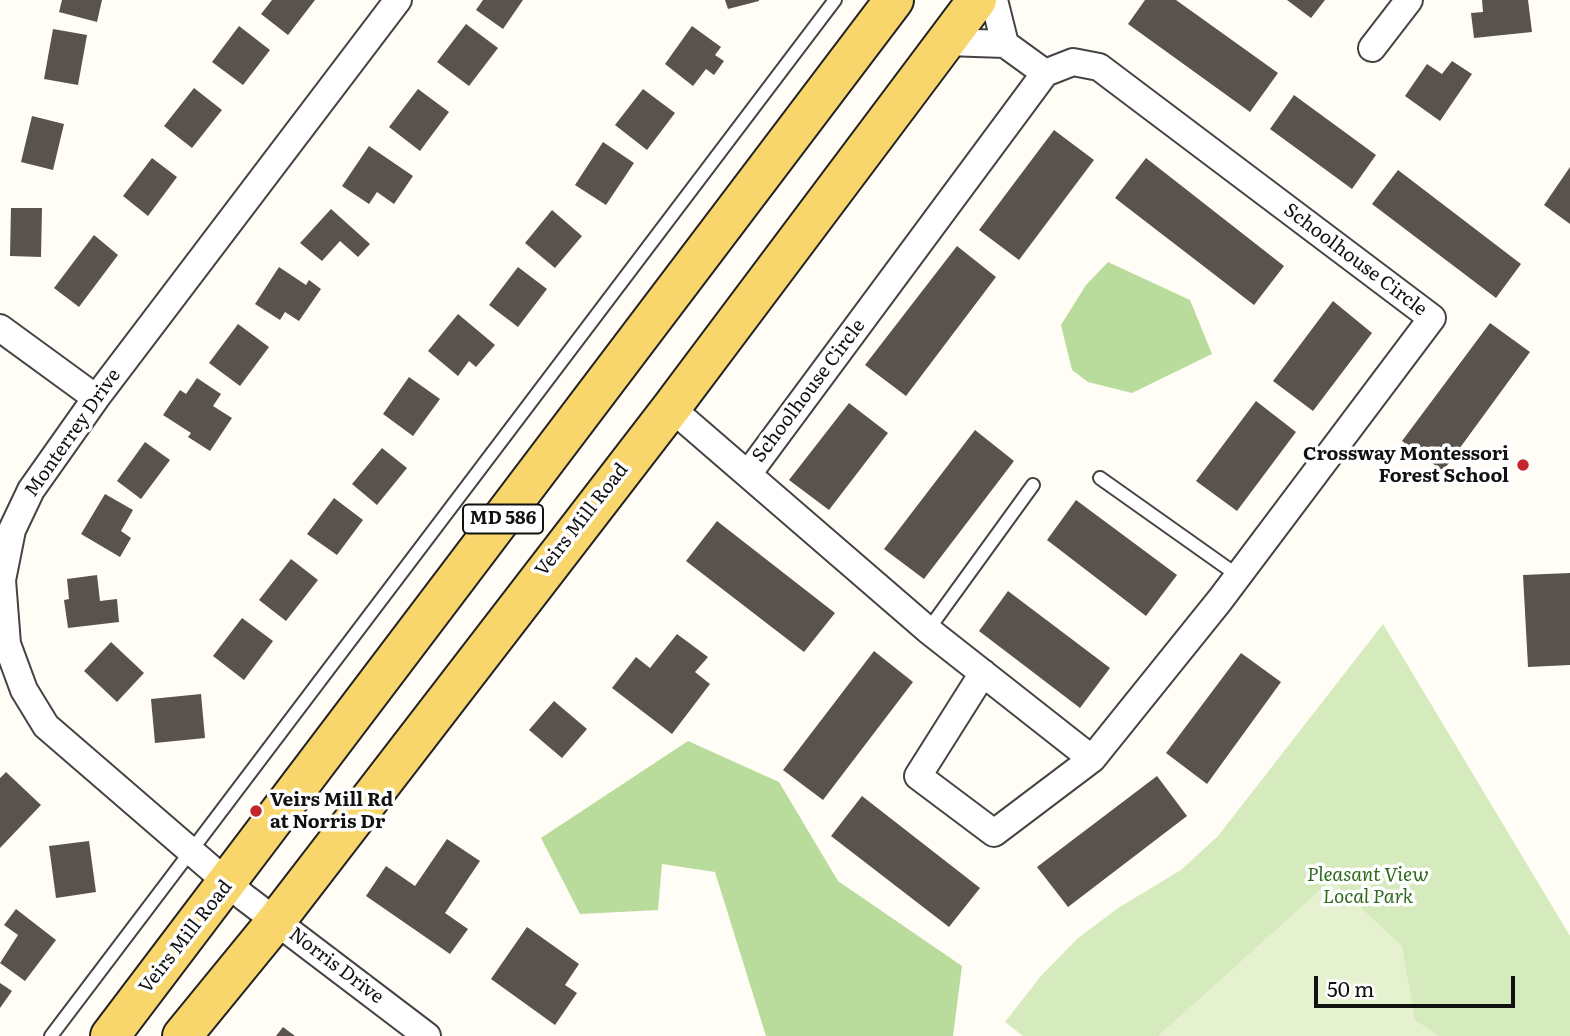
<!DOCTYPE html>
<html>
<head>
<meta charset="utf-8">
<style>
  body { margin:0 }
  #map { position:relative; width:1570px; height:1036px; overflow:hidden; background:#fffdf5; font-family:Literata,serif }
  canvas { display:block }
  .scale { position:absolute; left:1314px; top:976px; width:201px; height:32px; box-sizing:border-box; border:4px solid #111; border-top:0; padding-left:9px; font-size:21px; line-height:24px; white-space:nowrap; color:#111; -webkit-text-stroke:5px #fff; paint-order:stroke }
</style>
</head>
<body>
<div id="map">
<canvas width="1570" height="1036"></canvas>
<div class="scale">50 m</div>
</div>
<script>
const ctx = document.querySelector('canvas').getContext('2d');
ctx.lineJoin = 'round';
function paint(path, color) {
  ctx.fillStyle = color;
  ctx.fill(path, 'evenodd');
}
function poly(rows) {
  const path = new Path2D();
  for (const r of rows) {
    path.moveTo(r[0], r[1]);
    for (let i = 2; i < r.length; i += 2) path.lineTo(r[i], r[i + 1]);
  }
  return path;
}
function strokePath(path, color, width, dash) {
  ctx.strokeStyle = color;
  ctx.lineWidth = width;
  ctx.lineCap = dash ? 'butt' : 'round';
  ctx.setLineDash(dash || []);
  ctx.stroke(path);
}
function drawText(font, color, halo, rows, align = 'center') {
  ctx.font = font + ' Literata,serif';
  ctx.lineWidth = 7;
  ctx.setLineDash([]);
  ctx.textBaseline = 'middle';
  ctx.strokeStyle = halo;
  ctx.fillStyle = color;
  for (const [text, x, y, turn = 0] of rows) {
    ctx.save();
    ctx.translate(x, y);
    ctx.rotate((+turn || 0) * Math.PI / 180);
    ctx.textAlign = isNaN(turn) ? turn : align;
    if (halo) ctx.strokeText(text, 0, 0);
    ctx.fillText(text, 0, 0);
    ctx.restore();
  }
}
const green = poly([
  [1383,624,1570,936,1570,1036,1023,1036,1005,1022,1040,977,1077,939,1118,908,1181,870,1218,836]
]);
const forest = poly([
  [1108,262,1190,300,1212,354,1132,393,1088,382,1072,370,1061,325,1086,285],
  [688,741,779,782,838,881,962,966,953,1036,766,1036,715,872,662,864,658,910,580,914,541,838]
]);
const pitch = poly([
  [1331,880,1402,946,1415,1020,1439,1036,1158,1036]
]);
const building = poly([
  [62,0,102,0,97,22,59,12],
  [272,0,315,0,288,35,261,14],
  [483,0,523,0,503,29,476,10],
  [725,0,759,0,759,1,728,9],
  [1145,0,1176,0,1278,73,1250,112,1128,24],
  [1287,0,1325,0,1311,18],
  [1482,0,1528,0,1532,32,1474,38,1471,13,1483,12],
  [466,24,498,48,469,86,437,62],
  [239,26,270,50,243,85,212,62],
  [692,26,721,47,715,55,724,61,714,75,706,69,693,86,665,64],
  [53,29,87,35,78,85,44,79],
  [1452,61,1472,74,1440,121,1405,96,1427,64,1442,74],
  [194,88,222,110,192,148,164,126],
  [418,89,449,112,420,151,389,127],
  [643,89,675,113,647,150,615,125],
  [1294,95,1376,155,1352,189,1270,129],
  [32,116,64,124,53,170,21,162],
  [1054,130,1094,160,1019,260,979,230],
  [603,142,634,163,606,205,575,185],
  [369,146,413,176,394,204,377,192,369,204,342,186],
  [152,158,177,177,148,216,123,196],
  [1146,158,1284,266,1254,305,1115,198],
  [1570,167,1570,224,1544,205],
  [1398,170,1521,264,1496,298,1372,204],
  [11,208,42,208,41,257,10,256],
  [331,209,370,244,358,257,340,241,322,261,300,243],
  [552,210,582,236,555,268,525,243],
  [94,235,118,255,79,307,54,288],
  [957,246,996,277,906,396,865,365],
  [279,267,306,285,309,280,321,289,299,321,285,312,280,320,255,304],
  [518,267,547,289,518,327,489,305],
  [1333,301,1372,333,1313,411,1273,381],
  [458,314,495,345,476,367,469,361,458,376,428,351],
  [1490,323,1530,352,1443,471,1402,441],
  [238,324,269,347,240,386,209,363],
  [409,377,440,399,413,436,383,414],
  [197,378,221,394,213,406,232,418,210,451,188,437,191,433,163,415,180,390,186,394],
  [1256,401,1296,432,1237,511,1196,481],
  [849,403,888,433,829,510,789,480],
  [975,430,1014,461,924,579,884,549],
  [145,442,170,460,141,499,117,481],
  [382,448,407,468,377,505,352,484],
  [105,494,133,510,121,531,131,538,120,557,81,534],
  [334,498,363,520,337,555,307,534],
  [1076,500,1177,575,1146,616,1047,540],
  [717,521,835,613,804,652,686,561],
  [291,559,318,580,286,621,259,600],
  [1570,573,1570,665,1528,667,1523,575],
  [97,575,100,601,117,599,119,622,68,628,64,600,69,599,67,579],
  [1008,591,1110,668,1080,708,979,631],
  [242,618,273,641,244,680,213,656],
  [677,634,708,657,695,672,710,684,672,734,612,688,636,657,650,668],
  [111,642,144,673,117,702,84,671],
  [874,651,913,682,823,800,783,770],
  [1241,653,1281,682,1207,784,1166,753],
  [201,694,205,738,155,743,151,699],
  [554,701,587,729,562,758,529,730],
  [6,772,41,805,0,848,0,778],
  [1157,776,1187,816,1068,907,1037,867],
  [862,796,980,888,949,927,831,836],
  [447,839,480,861,445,913,468,929,450,954,366,896,386,866,415,886],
  [89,841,96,892,56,898,49,846],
  [16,909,56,940,25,981,0,963,18,935,4,925],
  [527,927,579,964,565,985,577,993,555,1025,491,979],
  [0,983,12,991,0,1008],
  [283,1027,295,1036,276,1036]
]);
const service = poly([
  [1100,478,1237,575],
  [928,630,1033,485],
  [51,1036,835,0]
]);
const minor = poly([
  [398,0,96,398,31,490,12,530,2,580,7,644,24,690,46,726,244,897,427,1036],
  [994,0,1005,44],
  [1372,48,1409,0],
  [0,328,96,398],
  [671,408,928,630,1092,759,1220,600,1432,318,1099,67,1073,62,1045,73,1005,44,946,42],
  [748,474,1045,73],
  [983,673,918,776,994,833,1092,759]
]);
const primary = poly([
  [110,1036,894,0],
  [182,1036,276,921,671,408,977,0]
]);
const markers = [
  [1523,465,7,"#c4262e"],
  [256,811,7,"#c4262e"]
];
const shields = [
  [503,519,80]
];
const shieldNames = [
  ["MD 586",503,519]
];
const streetNames = [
  ["Schoolhouse Circle",1355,260,37],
  ["Schoolhouse Circle",809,391,-53],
  ["Monterrey Drive",73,433,-55],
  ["Veirs Mill Road",582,520,-52],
  ["Veirs Mill Road",186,937,-52],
  ["Norris Drive",336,966,37]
];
const poiNames = [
  ["Crossway Montessori",1509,454],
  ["Forest School",1509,476],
  ["Veirs Mill Rd",270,800,"left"],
  ["at Norris Dr",270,822,"left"]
];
const parkNames = [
  ["Pleasant View",1368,875],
  ["Local Park",1368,897]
];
paint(green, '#d5ebbd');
paint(forest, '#b9dc9c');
paint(pitch, '#e6f2cf');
paint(building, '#5a524d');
strokePath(service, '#444', 16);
strokePath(minor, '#444', 30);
strokePath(primary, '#222', 42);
strokePath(service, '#fff', 12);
strokePath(minor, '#fff', 26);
strokePath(primary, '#f9d66b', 38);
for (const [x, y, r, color] of markers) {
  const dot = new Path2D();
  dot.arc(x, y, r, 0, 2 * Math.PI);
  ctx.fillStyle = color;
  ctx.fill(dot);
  strokePath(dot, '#fff', 2.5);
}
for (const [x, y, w] of shields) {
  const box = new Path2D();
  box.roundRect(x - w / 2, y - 14.5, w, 29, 5);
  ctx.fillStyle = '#fff';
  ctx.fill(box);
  strokePath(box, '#111', 2);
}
drawText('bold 18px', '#111', null, shieldNames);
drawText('19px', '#111', '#fff', streetNames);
drawText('bold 19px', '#111', '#fff', poiNames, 'right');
drawText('italic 19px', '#2f6b1f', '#fff', parkNames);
</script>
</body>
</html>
